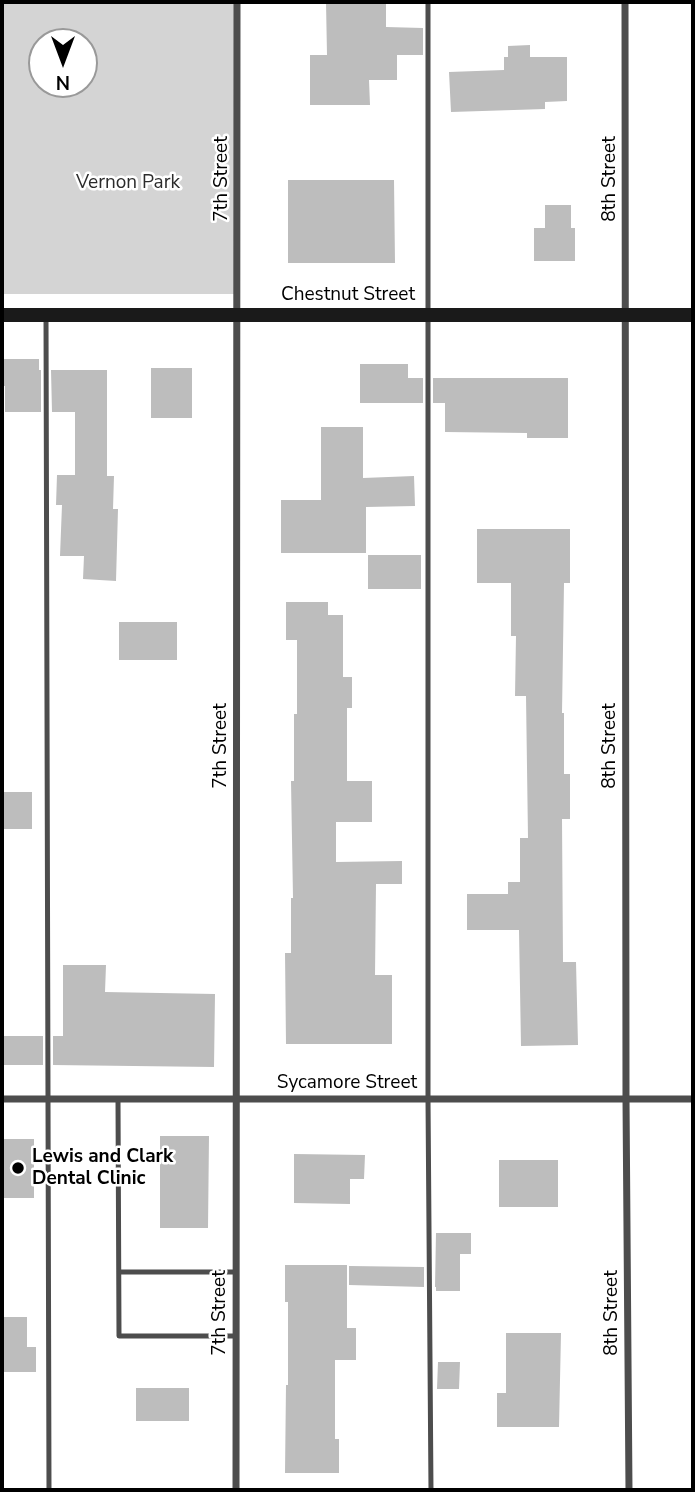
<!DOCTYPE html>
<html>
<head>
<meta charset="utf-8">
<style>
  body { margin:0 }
  #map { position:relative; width:695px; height:1492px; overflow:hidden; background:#fff; font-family:"Nunito Sans",sans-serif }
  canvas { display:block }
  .frame { position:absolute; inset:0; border:4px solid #000; pointer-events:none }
  .north { position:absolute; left:28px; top:28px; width:70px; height:70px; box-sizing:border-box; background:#fff; border:2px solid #999; border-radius:50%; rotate:180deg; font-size:19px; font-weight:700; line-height:28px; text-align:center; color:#000 }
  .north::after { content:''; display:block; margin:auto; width:24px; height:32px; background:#000; clip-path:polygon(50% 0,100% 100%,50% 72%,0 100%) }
</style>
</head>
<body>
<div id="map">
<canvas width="695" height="1492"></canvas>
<div class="frame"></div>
<div class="north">N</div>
</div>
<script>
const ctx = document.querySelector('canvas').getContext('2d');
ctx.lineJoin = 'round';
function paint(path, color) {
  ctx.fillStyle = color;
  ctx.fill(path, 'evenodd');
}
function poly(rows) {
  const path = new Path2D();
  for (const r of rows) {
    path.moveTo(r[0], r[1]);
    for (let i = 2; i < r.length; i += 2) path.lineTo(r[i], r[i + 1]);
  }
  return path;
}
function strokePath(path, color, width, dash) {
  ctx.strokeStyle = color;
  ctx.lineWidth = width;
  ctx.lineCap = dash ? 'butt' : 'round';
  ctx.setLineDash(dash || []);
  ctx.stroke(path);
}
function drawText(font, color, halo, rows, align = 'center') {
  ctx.font = font + ' "Nunito Sans",sans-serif';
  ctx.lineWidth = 5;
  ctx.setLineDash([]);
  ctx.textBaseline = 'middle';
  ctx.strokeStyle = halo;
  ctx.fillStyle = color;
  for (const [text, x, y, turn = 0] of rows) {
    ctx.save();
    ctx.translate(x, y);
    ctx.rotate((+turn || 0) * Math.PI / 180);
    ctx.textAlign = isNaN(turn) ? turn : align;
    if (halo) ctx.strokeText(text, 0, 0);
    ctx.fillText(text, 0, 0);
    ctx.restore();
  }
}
const green = poly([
  [2,2,237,2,237,294,2,294],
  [42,42,84,42,84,84,42,84]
]);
const building = poly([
  [326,2,386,2,386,27,423,28,423,55,397,55,397,80,369,80,370,105,310,105,310,55,327,55],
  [530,45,530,57,567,57,567,101,545,102,545,109,451,112,449,72,504,70,504,57,508,57,508,46],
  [288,180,394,180,395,263,288,263],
  [545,205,571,205,571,228,575,228,575,261,534,261,534,228,545,228],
  [2,359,39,359,39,370,41,370,41,412,5,412,5,386,2,386],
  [360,364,408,364,408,378,423,378,423,403,360,403],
  [151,368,192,368,192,418,151,418],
  [51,370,107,370,107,476,114,476,113,509,118,509,116,581,83,579,84,556,60,556,62,505,56,505,57,475,75,475,75,412,52,412],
  [433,378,568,378,568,438,527,438,527,433,445,432,445,403,433,403],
  [321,427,363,427,363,478,414,476,415,506,366,507,366,553,281,553,281,500,321,500],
  [477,529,570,529,570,583,564,583,562,713,564,713,564,774,570,774,570,819,562,819,563,962,576,962,578,1045,521,1046,519,930,467,930,467,894,508,894,508,882,520,882,520,838,528,838,526,696,515,696,516,636,511,636,511,583,477,583],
  [368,555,421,555,421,589,368,589],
  [286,602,328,602,328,615,343,615,343,677,352,677,352,708,347,708,347,781,372,781,372,822,336,822,336,862,402,861,402,884,376,884,375,975,392,975,392,1044,286,1044,285,953,291,953,291,898,293,898,291,781,294,781,294,714,297,714,297,640,286,640],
  [119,622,177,622,177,660,119,660],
  [2,792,32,792,32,829,2,829],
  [63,965,106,965,105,992,215,994,214,1067,53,1065,53,1036,63,1036],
  [2,1036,43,1036,43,1065,2,1065],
  [160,1136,209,1136,208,1228,160,1228],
  [2,1139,34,1139,34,1198,2,1198],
  [294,1154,365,1155,364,1179,350,1179,350,1204,294,1203],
  [499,1160,558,1160,558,1207,499,1207],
  [436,1233,471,1233,471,1254,460,1254,460,1291,436,1291,436,1287,435,1287],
  [285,1265,347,1265,347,1328,356,1328,356,1360,335,1360,335,1439,339,1439,339,1473,285,1473,286,1385,288,1385,288,1302,285,1302],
  [349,1266,424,1267,424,1287,349,1285],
  [2,1317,27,1317,27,1347,36,1347,36,1372,2,1372],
  [506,1333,561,1333,559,1427,497,1427,497,1393,506,1393],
  [438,1362,460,1362,459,1389,437,1389],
  [136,1388,189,1388,189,1421,136,1421]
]);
const lane = poly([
  [428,2,428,1099,431,1490],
  [46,315,49,1490],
  [118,1099,119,1336,236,1336],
  [119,1272,236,1272]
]);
const street = poly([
  [625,2,626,1099,629,1490],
  [2,1099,693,1099],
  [236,1490,237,2]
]);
const secondary = poly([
  [2,315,693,315]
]);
const markers = [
  [18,1168,7,"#000"]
];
const streetNames = [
  ["7th Street",222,179,-90],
  ["8th Street",610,179,-90],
  ["Chestnut Street",348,295],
  ["7th Street",221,746,-90],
  ["8th Street",610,746,-90],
  ["Sycamore Street",347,1083],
  ["7th Street",220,1313,-90],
  ["8th Street",612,1313,-90]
];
const parkNames = [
  ["Vernon Park",128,183]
];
const poiNames = [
  ["Lewis and Clark",32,1157],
  ["Dental Clinic",32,1179]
];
paint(green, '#d4d4d4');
paint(building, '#bdbdbd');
strokePath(lane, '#4d4d4d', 5);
strokePath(street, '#4d4d4d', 7);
strokePath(secondary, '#1a1a1a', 14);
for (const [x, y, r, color] of markers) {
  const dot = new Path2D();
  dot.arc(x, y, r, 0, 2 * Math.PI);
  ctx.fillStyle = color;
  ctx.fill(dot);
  strokePath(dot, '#fff', 2.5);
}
drawText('19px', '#000', '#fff', streetNames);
drawText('19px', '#2b2b2b', '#fff', parkNames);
drawText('bold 19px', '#000', '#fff', poiNames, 'left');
</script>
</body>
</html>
